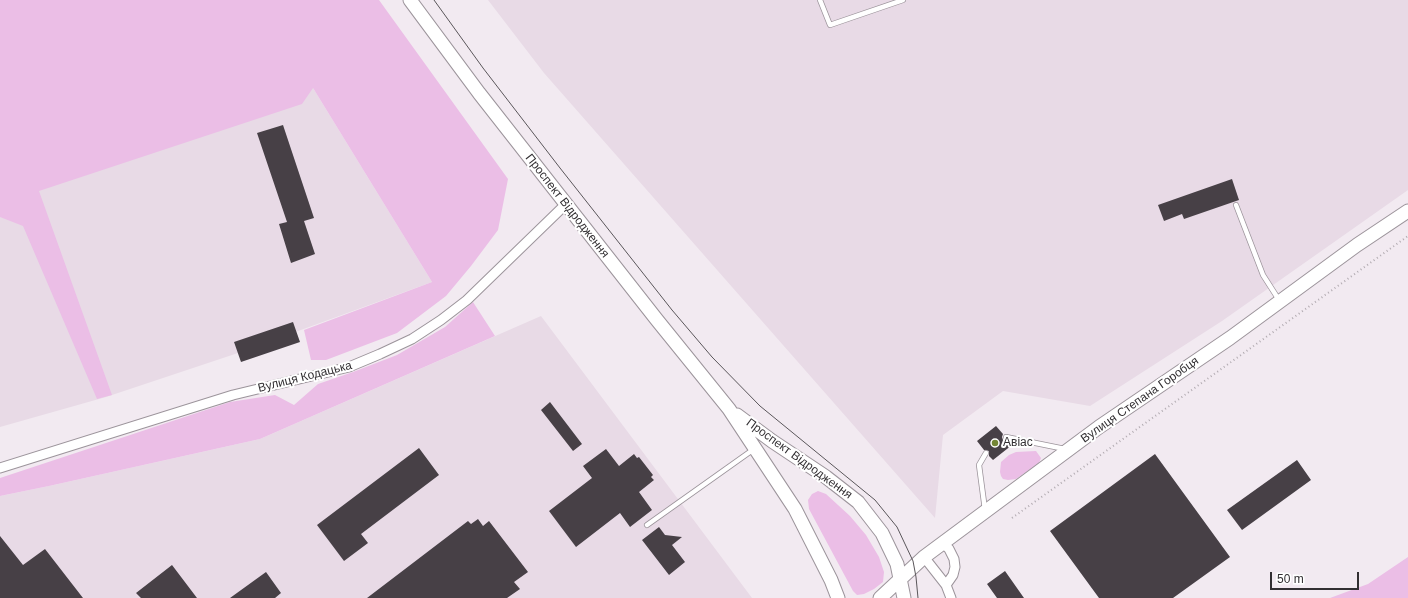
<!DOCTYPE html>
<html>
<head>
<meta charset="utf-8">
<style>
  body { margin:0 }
  #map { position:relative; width:1408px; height:598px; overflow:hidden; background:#f2eaf1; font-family:Helvetica,sans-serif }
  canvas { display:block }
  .scale { position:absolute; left:1270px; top:572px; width:89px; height:18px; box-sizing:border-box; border:2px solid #322f32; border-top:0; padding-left:5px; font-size:12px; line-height:14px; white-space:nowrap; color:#322f32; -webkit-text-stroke:3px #fff; paint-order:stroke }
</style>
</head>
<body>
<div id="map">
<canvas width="1408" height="598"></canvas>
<div class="scale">50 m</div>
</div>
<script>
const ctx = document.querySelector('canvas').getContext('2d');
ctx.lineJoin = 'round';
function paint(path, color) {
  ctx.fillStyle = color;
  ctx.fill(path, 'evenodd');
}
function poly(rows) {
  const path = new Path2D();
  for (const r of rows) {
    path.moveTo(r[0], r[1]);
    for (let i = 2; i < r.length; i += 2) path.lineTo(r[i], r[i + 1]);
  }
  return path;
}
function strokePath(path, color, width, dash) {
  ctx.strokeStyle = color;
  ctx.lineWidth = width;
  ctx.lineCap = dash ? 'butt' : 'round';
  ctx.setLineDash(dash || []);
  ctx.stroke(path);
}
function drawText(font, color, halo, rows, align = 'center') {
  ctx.font = font + ' Helvetica,sans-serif';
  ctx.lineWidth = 4;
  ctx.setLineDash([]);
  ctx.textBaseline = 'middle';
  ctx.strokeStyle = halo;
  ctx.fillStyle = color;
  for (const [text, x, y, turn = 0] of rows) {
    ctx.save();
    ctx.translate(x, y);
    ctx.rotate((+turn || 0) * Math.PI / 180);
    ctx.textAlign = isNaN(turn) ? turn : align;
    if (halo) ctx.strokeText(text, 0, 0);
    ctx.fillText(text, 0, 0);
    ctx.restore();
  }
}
const built = poly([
  [0,0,313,88,432,282,238,353,106,397,0,427],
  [488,0,1408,0,1408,190,1222,321,1090,406,1003,391,943,435,935,518,544,73],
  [541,316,752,598,0,598,0,496,49,486,260,439]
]);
const green = poly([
  [0,0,379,0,508,179,498,230,471,266,446,296,397,333,326,360,311,360,304,330,432,282,313,88,302,104,39,191,112,395,97,399,23,226,0,217],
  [473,302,495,336,260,439,49,486,0,496,0,478,230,402,275,395,294,405,318,384,353,372,397,355,445,327],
  [1036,451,1041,458,1039,463,1016,479,1008,480,1003,479,1001,476,1000,472,1001,462,1009,455,1016,452],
  [818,491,826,494,850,516,866,535,879,557,884,572,883,582,874,589,864,594,857,595,853,591,809,509,808,500,812,494],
  [1408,557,1408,598,1330,598,1368,584]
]);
const building = poly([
  [283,125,314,218,304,221,315,254,291,263,279,224,287,222,257,133],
  [1232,179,1239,200,1184,219,1182,214,1164,221,1158,205],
  [293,322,300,342,241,362,234,342],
  [550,402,582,444,573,451,541,410],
  [996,426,1003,434,1002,437,1003,440,1009,441,1012,445,993,460,989,456,989,451,984,450,977,441],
  [419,448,439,475,361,534,368,543,344,561,317,525],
  [606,449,619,466,634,454,637,458,639,457,653,475,651,477,654,480,639,492,652,510,630,527,620,513,576,547,549,511,592,478,583,466],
  [1155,454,1230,557,1173,598,1099,598,1050,531],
  [1297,460,1311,480,1242,530,1227,510],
  [478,519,483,526,489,521,528,572,514,582,520,589,507,598,367,598,468,521,471,524],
  [659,527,665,535,682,537,672,545,685,562,669,575,642,540],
  [0,536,23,565,45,549,83,598,0,598],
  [172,565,197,598,141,598,136,593],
  [1005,571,1024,598,997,598,987,584],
  [266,572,281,593,275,598,230,598]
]);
const path = poly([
  [1012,518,1408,236]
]);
const lane = poly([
  [820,0,830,25,903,0],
  [1236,205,1263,275,1279,300],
  [1006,437,1065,449],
  [985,510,979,465,986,453],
  [647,525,754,449]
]);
const street = poly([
  [0,468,233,395,349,367,380,354,412,339,441,320,467,300,566,204],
  [943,543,949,549,954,559,955,567,953,575,946,585,951,598],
  [924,557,946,585]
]);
const secondary = poly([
  [410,0,479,93,566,204,657,320,729,409,795,509,831,580,838,598],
  [737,415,772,441,826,477,858,502,882,533,897,564,904,598],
  [880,598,924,557,1099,427,1230,338,1357,245,1408,211]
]);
const tram = poly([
  [434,0,483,68,560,168,672,310,712,357,760,406,875,500,897,527,913,561,916,577,918,598]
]);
const markers = [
  [995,443,4,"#748635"]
];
const streetNames = [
  ["Проспект Відродження",567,206,52],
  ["Вулиця Кодацька",305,377,-14],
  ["Вулиця Степана Горобця",1140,400,-35],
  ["Проспект Відродження",799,459,36]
];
const poiNames = [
  ["Авіас",1003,443]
];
paint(built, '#e8dae6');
paint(green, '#ebbee6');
paint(building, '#474046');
strokePath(lane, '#9c949b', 6);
strokePath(street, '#9c949b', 11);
strokePath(secondary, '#9c949b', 15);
strokePath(path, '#b2abb1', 2, [1, 3]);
strokePath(lane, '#fff', 4.5);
strokePath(street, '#fff', 9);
strokePath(secondary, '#fff', 13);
strokePath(tram, '#5a565a', 1);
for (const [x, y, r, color] of markers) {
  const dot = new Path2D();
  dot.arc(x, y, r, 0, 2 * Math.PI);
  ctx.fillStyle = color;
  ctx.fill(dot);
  strokePath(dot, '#fff', 1.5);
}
drawText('12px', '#322f32', '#fff', streetNames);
drawText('12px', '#322f32', '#fff', poiNames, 'left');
</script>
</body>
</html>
